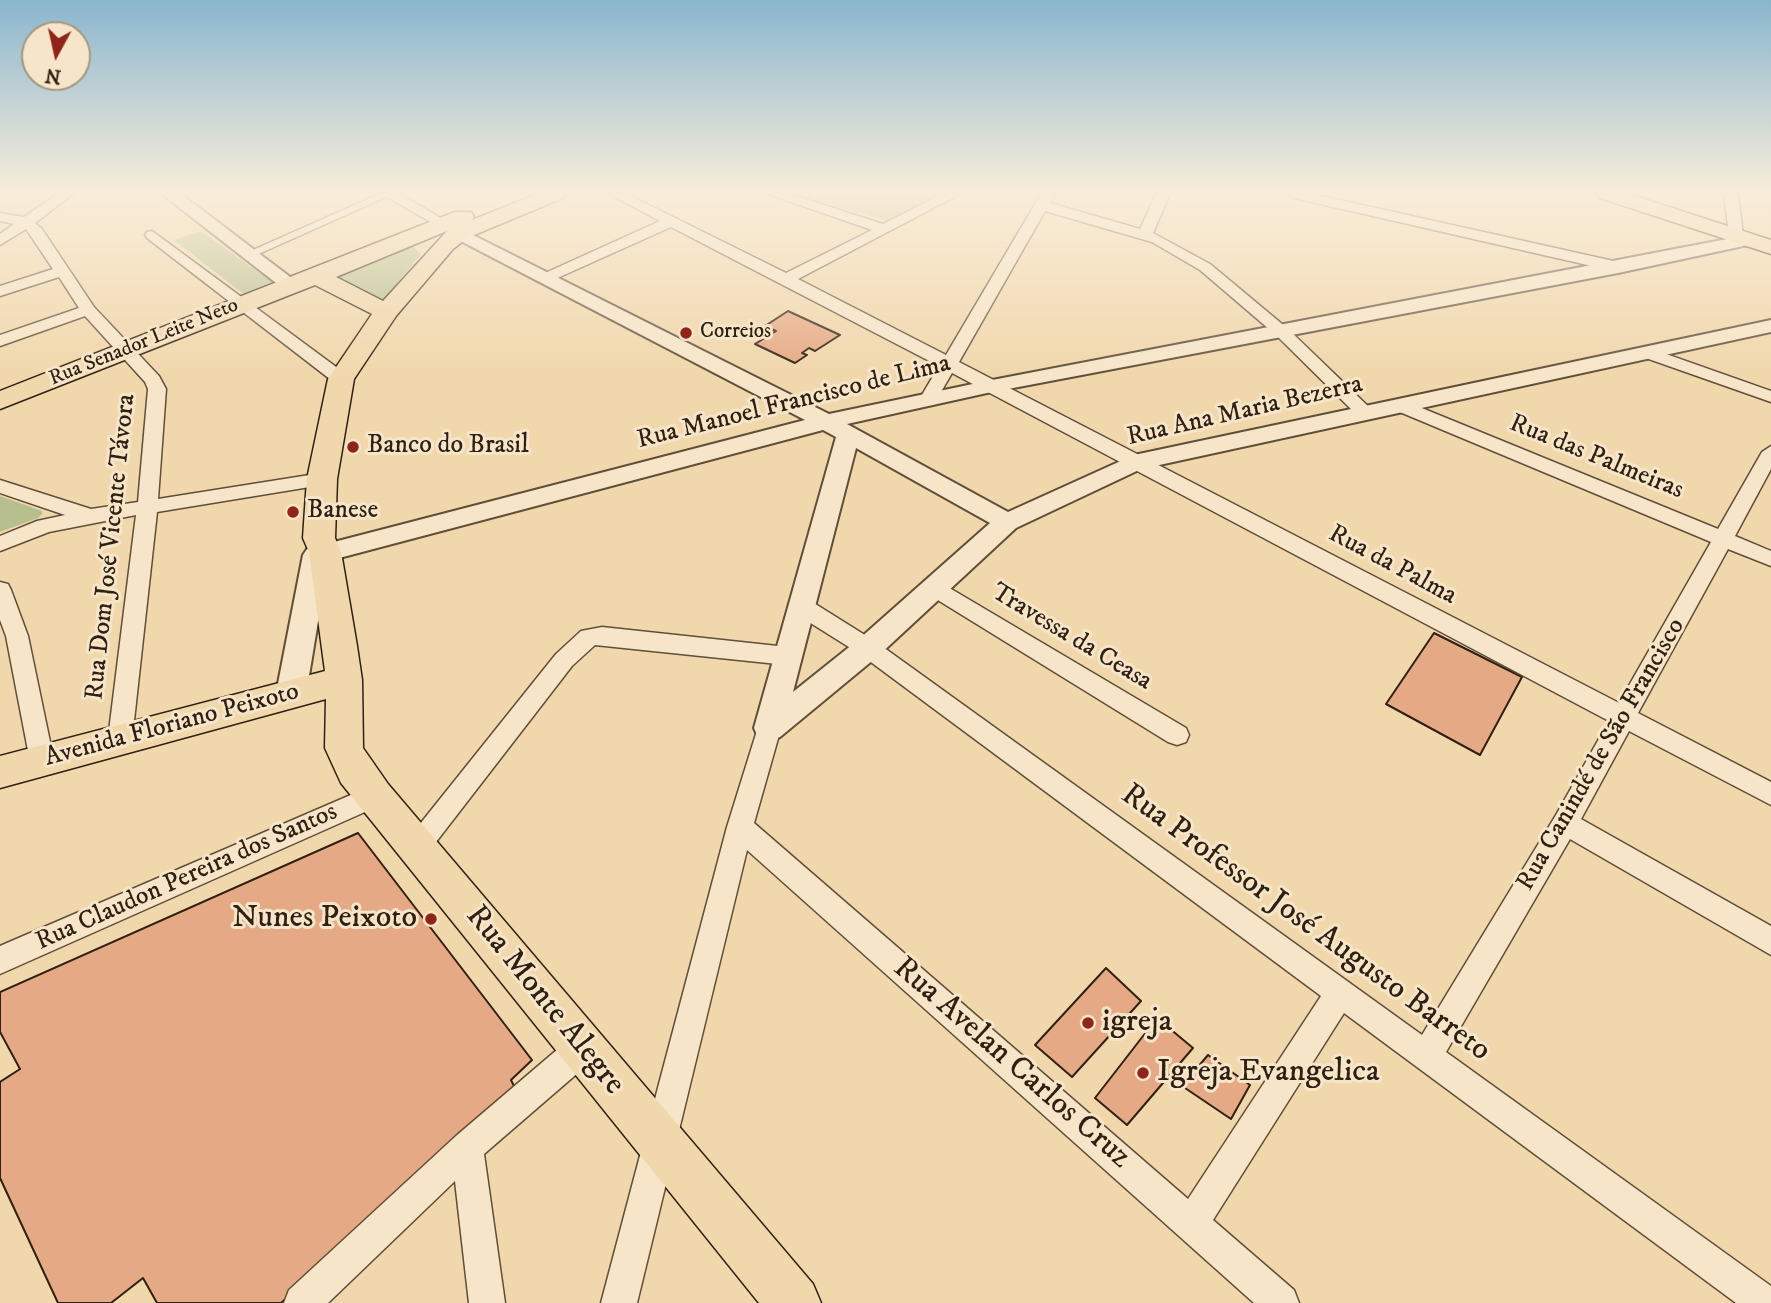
<!DOCTYPE html>
<html>
<head>
<meta charset="utf-8">
<style>
  body { margin:0 }
  #map { position:relative; width:1771px; height:1303px; overflow:hidden; background:#f1d7ac; font-family:"IM FELL DW Pica",serif }
  canvas { display:block }
  .north { position:absolute; left:21px; top:21px; width:70px; height:70px; box-sizing:border-box; background:#f6e5c9; border:2px solid #a69680; border-radius:50%; rotate:188deg; font-size:19px; font-weight:700; line-height:28px; text-align:center; color:#2f2012 }
  .north::after { content:''; display:block; margin:auto; width:24px; height:32px; background:#8f2418; clip-path:polygon(50% 0,100% 100%,50% 72%,0 100%) }
</style>
</head>
<body>
<div id="map">
<canvas width="1771" height="1303"></canvas>
<div class="north">N</div>
</div>
<script>
const ctx = document.querySelector('canvas').getContext('2d');
ctx.lineJoin = 'round';
function paint(path, color) {
  ctx.fillStyle = color;
  ctx.fill(path, 'evenodd');
}
function poly(rows) {
  const path = new Path2D();
  for (const r of rows) {
    path.moveTo(r[0], r[1]);
    for (let i = 2; i < r.length; i += 2) path.lineTo(r[i], r[i + 1]);
  }
  return path;
}
function strokePath(path, color, width, dash) {
  ctx.strokeStyle = color;
  ctx.lineWidth = width;
  ctx.lineCap = dash ? 'butt' : 'round';
  ctx.setLineDash(dash || []);
  ctx.stroke(path);
}
function drawText(font, color, halo, rows, align = 'center') {
  ctx.font = font + ' "IM FELL DW Pica",serif';
  ctx.lineWidth = 6;
  ctx.setLineDash([]);
  ctx.textBaseline = 'middle';
  ctx.strokeStyle = halo;
  ctx.fillStyle = color;
  for (const [text, x, y, turn = 0] of rows) {
    ctx.save();
    ctx.translate(x, y);
    ctx.rotate((+turn || 0) * Math.PI / 180);
    ctx.textAlign = isNaN(turn) ? turn : align;
    if (halo) ctx.strokeText(text, 0, 0);
    ctx.fillText(text, 0, 0);
    ctx.restore();
  }
}
const green = poly([
  [792,194,941,194,886,220],
  [201,231,276,285,246,296,174,240],
  [405,247,413,247,421,254,382,302,334,281,336,276],
  [0,496,42,511,42,514,38,518,0,532]
]);
const building = poly([
  [788,311,840,335,815,351,809,348,802,353,807,355,795,363,755,344,776,331,765,326,788,311],
  [1434,633,1522,677,1480,755,1386,704,1434,633],
  [358,833,532,1060,511,1080,516,1090,281,1303,157,1303,143,1278,111,1303,58,1303,0,1178,0,1082,20,1069,0,1032,0,992,358,833],
  [1106,968,1141,1001,1072,1077,1035,1045,1106,968],
  [1157,1018,1193,1048,1127,1125,1095,1098,1157,1018],
  [1208,1055,1250,1085,1231,1119,1182,1086,1208,1055]
]);
const pedestrian = poly([
  [379,194,393,194,254,256,244,254,379,194]
]);
const minor = poly([
  [57,194,73,194,35,223,42,229,94,307,159,376,166,389,158,499,322,473,329,475,332,479,329,483,322,485,157,512,132,739,129,746,120,749,111,746,108,739,136,515,49,532,0,551,0,536,37,521,65,515,0,493,0,480,91,509,138,502,148,389,145,382,85,316,0,346,0,335,79,308,59,277,0,296,0,286,53,269,26,229,0,245,0,234,14,224,0,221,0,213,24,217,57,194],
  [382,194,400,194,451,224,449,227,439,227,382,194],
  [609,194,627,194,786,273,872,230,768,194,790,194,883,224,942,194,960,194,798,279,946,355,1041,194,1055,194,1050,203,1140,229,1156,194,1170,194,1153,233,1210,264,1288,329,1371,409,1374,413,1371,417,1359,417,1276,335,1200,270,1152,242,1045,211,959,362,1619,703,1711,542,1395,410,1392,406,1395,402,1407,402,1718,529,1762,452,1771,446,1771,469,1735,536,1771,551,1771,566,1728,549,1638,713,1771,782,1771,805,1629,731,1581,819,1771,926,1771,955,1570,839,1446,1052,1771,1286,1771,1303,1736,1303,1344,1013,1213,1220,1294,1290,1299,1303,1254,1303,747,850,637,1303,601,1303,727,827,760,721,769,718,778,721,781,728,754,823,1188,1199,1321,996,860,654,793,612,790,606,793,600,801,598,809,600,876,642,1422,1035,1556,815,1609,721,952,373,934,404,922,404,919,400,939,366,671,227,553,280,543,280,540,277,543,274,660,221,609,194],
  [1287,194,1313,194,1618,262,1626,267,1618,272,1294,198,1287,194],
  [1724,194,1738,194,1743,235,1741,238,1731,238,1729,235,1724,194],
  [152,231,347,375,350,379,347,383,335,383,147,238,145,235,147,232,152,231],
  [1649,348,1771,391,1771,402,1643,357,1641,353,1643,349,1649,348],
  [936,580,1186,728,1189,735,1186,742,1177,745,1168,742,928,594,925,588,928,582,936,580],
  [0,582,8,584,11,590,28,636,54,761,51,768,42,771,33,768,30,761,6,636,0,620,0,582],
  [602,627,787,647,795,650,798,656,795,662,787,665,595,645,572,666,426,855,417,859,408,855,404,847,408,839,556,654,581,631,602,627],
  [374,785,383,788,387,796,383,804,0,974,0,946,374,785],
  [583,1033,594,1037,598,1048,594,1059,484,1154,505,1303,469,1303,455,1181,328,1303,284,1303,289,1290,456,1136,572,1037,583,1033]
]);
const tertiary = poly([
  [162,194,181,194,302,286,299,290,285,290,162,194],
  [459,228,829,414,987,381,1748,235,1757,240,1748,245,1618,273,987,393,847,424,1008,512,1134,455,1771,320,1771,332,1141,469,1016,528,878,656,780,737,769,740,758,737,754,728,836,437,823,430,328,561,306,694,301,702,291,706,281,702,276,694,303,555,307,549,805,420,453,237,450,233,453,229,459,228],
  [856,448,990,523,858,640,793,692,856,448]
]);
const primary = poly([
  [537,194,567,194,563,198,467,238,453,249,396,316,354,379,337,479,335,538,341,552,357,646,362,680,363,748,388,784,813,1284,821,1303,759,1303,341,783,325,748,326,699,0,788,0,756,325,671,309,552,303,538,307,479,328,379,372,314,315,285,0,409,0,391,455,212,471,212,474,217,472,220,537,194],
  [447,231,383,301,336,277,447,231],
  [1596,194,1629,194,1771,240,1771,254,1600,198,1596,194]
]);
const markers = [
  [686,333,7,"#8f2418"],
  [353,447,7,"#8f2418"],
  [293,512,7,"#8f2418"],
  [431,919,7,"#8f2418"],
  [1088,1023,7,"#8f2418"],
  [1143,1073,7,"#8f2418"]
];
const farPoinames = [
  ["Correios",700,333]
];
const farStreetnames = [
  ["Rua Senador Leite Neto",144,343,-22]
];
const streetNames = [
  ["Rua Manoel Francisco de Lima",794,403,-14],
  ["Rua Ana Maria Bezerra",1245,412,-13],
  ["Rua das Palmeiras",1596,458,22],
  ["Rua Dom José Vicente Távora",112,547,-84],
  ["Rua da Palma",1392,566,28],
  ["Travessa da Ceasa",1071,638,31],
  ["Avenida Floriano Peixoto",172,726,-15],
  ["Rua Canindé de São Francisco",1602,755,-60],
  ["Rua Claudon Pereira dos Santos",187,878,-24]
];
const poiNames = [
  ["Banco do Brasil",367,447],
  ["Banese",307,512]
];
const nearPoinames = [
  ["Nunes Peixoto",417,919,"right"],
  ["igreja",1102,1023],
  ["Igreja Evangelica",1157,1073]
];
const nearStreetnames = [
  ["Rua Professor José Augusto Barreto",1305,924,36],
  ["Rua Monte Alegre",544,1001,51],
  ["Rua Avelan Carlos Cruz",1011,1064,41]
];
paint(green, '#b6bf8d');
paint(building, '#e6a985');
strokePath(building, '#2f2012', 2);
strokePath(pedestrian, '#604e38', 3);
strokePath(minor, '#604e38', 3);
strokePath(tertiary, '#604e38', 4);
strokePath(primary, '#2f2012', 3);
paint(pedestrian, '#f6e5c9');
paint(minor, '#f6e5c9');
paint(tertiary, '#f6e5c9');
paint(primary, '#f1d7ac');
const sky = ctx.createLinearGradient(0, 0, 0, 377);
sky.addColorStop(0, '#89b6ce');
sky.addColorStop(0.51, '#f9edda');
sky.addColorStop(1, '#f9edda00');
ctx.fillStyle = sky;
ctx.fillRect(0, 0, 1771, 377);
for (const [x, y, r, color] of markers) {
  const dot = new Path2D();
  dot.arc(x, y, r, 0, 2 * Math.PI);
  ctx.fillStyle = color;
  ctx.fill(dot);
  strokePath(dot, '#f6e5c9', 2.5);
}
drawText('21px', '#2f2012', '#f6e5c9', farPoinames, 'left');
drawText('21px', '#2f2012', '#f6e5c9', farStreetnames);
drawText('26px', '#2f2012', '#f6e5c9', streetNames);
drawText('26px', '#2f2012', '#f6e5c9', poiNames, 'left');
drawText('32px', '#2f2012', '#f6e5c9', nearPoinames, 'left');
drawText('32px', '#2f2012', '#f6e5c9', nearStreetnames);
</script>
</body>
</html>
